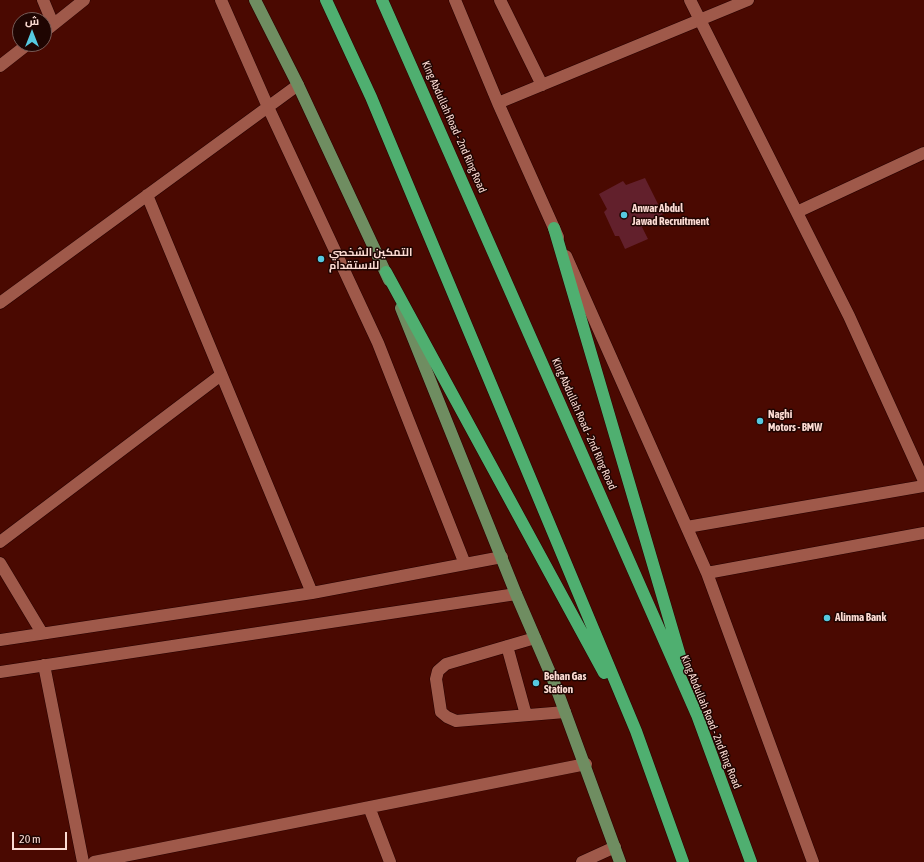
<!DOCTYPE html>
<html>
<head>
<meta charset="utf-8">
<style>
  body { margin:0 }
  #map { position:relative; width:924px; height:862px; overflow:hidden; background:#4a0901; font-family:"Asap Condensed",Cairo,sans-serif }
  canvas { display:block }
  .north { position:absolute; left:12px; top:12px; width:40px; height:40px; box-sizing:border-box; background:#1f0502; border:1px solid #775b56; border-radius:50%; rotate:0deg; font-size:11px; font-weight:700; line-height:16px; text-align:center; color:#fcdbd3 }
  .north::after { content:''; display:block; margin:auto; width:14px; height:18px; background:#56c9e0; clip-path:polygon(50% 0,100% 100%,50% 72%,0 100%) }
  .scale { position:absolute; left:12px; top:832px; width:55px; height:18px; box-sizing:border-box; border:2px solid #fcdbd3; border-top:0; padding-left:5px; font-size:12px; line-height:14px; white-space:nowrap; color:#fcdbd3; -webkit-text-stroke:3px #1f0502; paint-order:stroke }
</style>
</head>
<body>
<div id="map">
<canvas width="924" height="862"></canvas>
<div class="north">ش</div>
<div class="scale">20 m</div>
</div>
<script>
const ctx = document.querySelector('canvas').getContext('2d');
ctx.lineJoin = 'round';
function paint(path, color) {
  ctx.fillStyle = color;
  ctx.fill(path, 'evenodd');
}
function poly(rows) {
  const path = new Path2D();
  for (const r of rows) {
    path.moveTo(r[0], r[1]);
    for (let i = 2; i < r.length; i += 2) path.lineTo(r[i], r[i + 1]);
  }
  return path;
}
function strokePath(path, color, width, dash) {
  ctx.strokeStyle = color;
  ctx.lineWidth = width;
  ctx.lineCap = dash ? 'butt' : 'round';
  ctx.setLineDash(dash || []);
  ctx.stroke(path);
}
function drawText(font, color, halo, rows, align = 'center') {
  ctx.font = font + ' "Asap Condensed",Cairo,sans-serif';
  ctx.lineWidth = 3;
  ctx.setLineDash([]);
  ctx.textBaseline = 'middle';
  ctx.strokeStyle = halo;
  ctx.fillStyle = color;
  for (const [text, x, y, turn = 0] of rows) {
    ctx.save();
    ctx.translate(x, y);
    ctx.rotate((+turn || 0) * Math.PI / 180);
    ctx.textAlign = isNaN(turn) ? turn : align;
    if (halo) ctx.strokeText(text, 0, 0);
    ctx.fillText(text, 0, 0);
    ctx.restore();
  }
}
const building = poly([
  [645,178,663,214,642,227,648,239,625,249,619,236,615,236,604,212,607,209,599,194,623,181,626,185]
]);
const minor = poly([
  [43,0,53,24],
  [221,0,268,107,378,343,465,564],
  [455,0,498,103,558,237],
  [500,0,542,85],
  [690,0,849,316,924,481],
  [44,32,84,0],
  [0,66,28,44],
  [498,103,748,0],
  [147,195,312,593],
  [797,212,924,153],
  [566,256,707,573,813,862],
  [0,303,298,85],
  [687,527,924,486],
  [0,542,221,375],
  [0,563,42,633],
  [707,573,924,533],
  [535,638,446,664,438,671,436,679,441,712,447,717,456,721,565,712],
  [0,640,312,593,502,557],
  [507,646,526,715],
  [44,665,83,862],
  [0,672,516,594],
  [369,807,390,862],
  [94,862,586,764],
  [582,862,615,847]
]);
const major = poly([
  [255,0,298,85,389,280],
  [401,308,516,594,554,682,620,862]
]);
const highway = poly([
  [326,0,371,97,636,731,683,862],
  [382,0,697,715,751,862],
  [554,228,683,666],
  [386,272,604,673]
]);
const markers = [
  [624,215,4,"#56c9e0"],
  [321,259,4,"#56c9e0"],
  [760,421,4,"#56c9e0"],
  [827,618,4,"#56c9e0"],
  [536,683,4,"#56c9e0"]
];
const streetNames = [
  ["King Abdullah Road - 2nd Ring Road",454,127,66],
  ["King Abdullah Road - 2nd Ring Road",584,424,66],
  ["King Abdullah Road - 2nd Ring Road",711,722,68]
];
const poiNames = [
  ["Anwar Abdul",632,209],
  ["Jawad Recruitment",632,222],
  ["التمكين الشخصي",329,253],
  ["للاستقدام",329,266],
  ["Naghi",768,415],
  ["Motors - BMW",768,428],
  ["Alinma Bank",835,618],
  ["Behan Gas",544,677],
  ["Station",544,690]
];
paint(building, '#62202c');
strokePath(minor, '#270000', 13);
strokePath(major, '#270000', 13);
strokePath(highway, '#270000', 13);
strokePath(minor, '#9f594a', 12);
strokePath(major, '#6f8d61', 12);
strokePath(highway, '#4faf70', 12);
for (const [x, y, r, color] of markers) {
  const dot = new Path2D();
  dot.arc(x, y, r, 0, 2 * Math.PI);
  ctx.fillStyle = color;
  ctx.fill(dot);
  strokePath(dot, '#1f0502', 1.5);
}
drawText('11px', '#fcdbd3', '#1f0502', streetNames);
drawText('bold 11px', '#fcdbd3', '#1f0502', poiNames, 'left');
</script>
</body>
</html>
